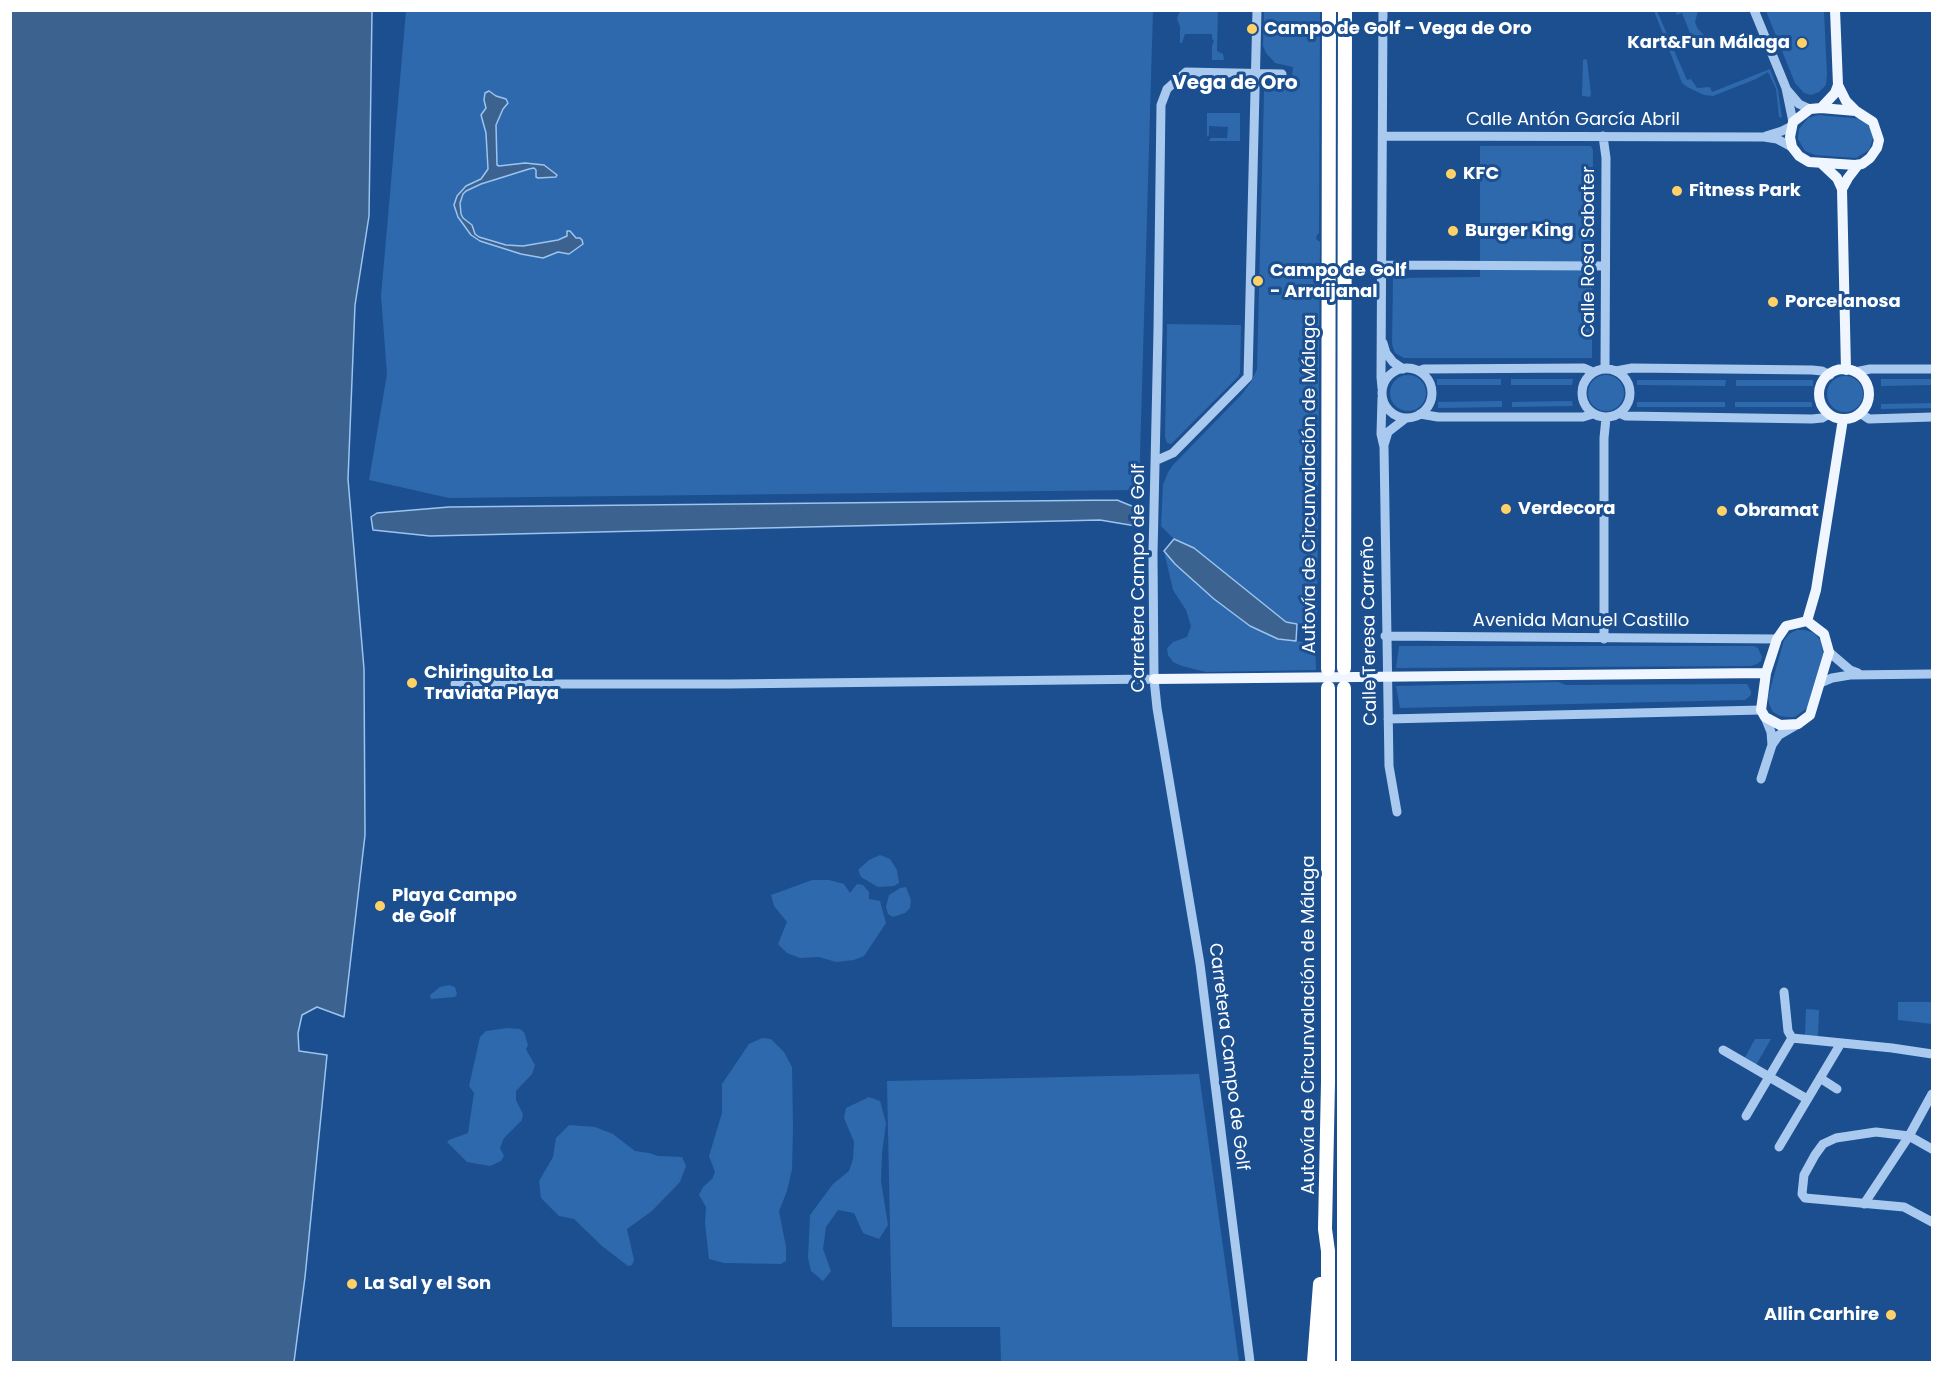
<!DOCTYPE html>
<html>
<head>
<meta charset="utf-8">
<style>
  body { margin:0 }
  #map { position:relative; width:1943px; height:1373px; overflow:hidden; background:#1b4f8f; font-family:Poppins,sans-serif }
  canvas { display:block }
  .frame { position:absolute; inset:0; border:12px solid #fff; pointer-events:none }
</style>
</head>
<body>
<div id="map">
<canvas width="1943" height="1373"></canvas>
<div class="frame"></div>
</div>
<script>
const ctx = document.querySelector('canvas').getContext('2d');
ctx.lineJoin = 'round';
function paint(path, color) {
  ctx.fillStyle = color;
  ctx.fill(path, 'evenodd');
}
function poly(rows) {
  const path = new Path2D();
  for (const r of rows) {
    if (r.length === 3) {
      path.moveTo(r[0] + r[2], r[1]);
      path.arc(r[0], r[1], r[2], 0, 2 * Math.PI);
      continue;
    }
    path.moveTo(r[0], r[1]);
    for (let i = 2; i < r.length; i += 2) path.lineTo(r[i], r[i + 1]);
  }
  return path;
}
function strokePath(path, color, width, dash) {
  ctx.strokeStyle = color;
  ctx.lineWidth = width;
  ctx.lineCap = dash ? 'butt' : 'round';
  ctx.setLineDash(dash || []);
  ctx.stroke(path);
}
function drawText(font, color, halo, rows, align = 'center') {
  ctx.font = font + ' Poppins,sans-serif';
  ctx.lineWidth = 6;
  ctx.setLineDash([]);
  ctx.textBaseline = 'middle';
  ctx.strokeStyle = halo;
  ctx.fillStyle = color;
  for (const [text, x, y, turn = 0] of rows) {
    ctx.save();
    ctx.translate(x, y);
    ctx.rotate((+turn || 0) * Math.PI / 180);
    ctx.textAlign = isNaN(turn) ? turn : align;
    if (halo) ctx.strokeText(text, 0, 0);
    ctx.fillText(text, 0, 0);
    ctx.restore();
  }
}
const green = poly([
  [406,11,1153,11,1139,490,449,498,369,480,387,374,381,296],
  [1180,11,1218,11,1217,51,1223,54,1224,60,1212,60,1212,46,1214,41,1212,39,1212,34,1185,34,1182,43,1180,43,1180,27,1177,18],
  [1264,11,1320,11,1319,233,1317,235,1316,239,1320,242,1317,625,1286,622,1194,548,1174,539,1161,526,1163,485,1168,472,1173,465,1242,394,1251,382,1257,369,1264,91,1270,85,1291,85,1293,67,1275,63,1266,53,1263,46],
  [1654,11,1657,11,1687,80,1691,79,1697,88,1710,87,1712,92,1770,69,1778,90,1782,118,1779,117,1776,89,1768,72,1756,79,1713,96,1704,95,1687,87,1682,83],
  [1682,11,1691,12,1698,11,1695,22,1698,29,1706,37,1709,43,1696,48,1682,13,1676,15,1677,12],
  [1766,11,1824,11,1827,75,1826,85,1819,92,1811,95,1804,93,1795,83],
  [1585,59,1587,60,1591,94,1590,97,1582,96,1583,60],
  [1207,113,1240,113,1240,141,1209,141,1211,138,1227,138,1228,127,1209,126,1209,135,1207,137],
  [1818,115,1862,119,1870,127,1873,138,1869,150,1856,158,1815,155,1805,151,1798,139,1799,129,1808,118],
  [1480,146,1591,146,1593,150,1592,358,1404,358,1395,353,1392,344,1393,278,1480,277],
  [1167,324,1241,325,1240,373,1238,377,1171,444,1167,443,1165,437],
  [1606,393,18],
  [1408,393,18],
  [1845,394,18],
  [1437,379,1501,379,1501,385,1437,385],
  [1511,379,1573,379,1572,385,1511,385],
  [1881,379,1932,379,1932,385,1881,386],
  [1637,380,1726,380,1725,386,1637,385],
  [1736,380,1813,380,1813,386,1736,386],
  [1502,401,1502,407,1438,408,1438,402],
  [1572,401,1573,406,1512,407,1512,402],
  [1637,402,1725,402,1725,407,1637,407],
  [1735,402,1812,402,1812,407,1735,407],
  [1932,403,1932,408,1881,409,1881,404],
  [1164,551,1175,564,1214,599,1250,626,1278,639,1315,643,1316,670,1206,672,1182,666,1173,662,1168,655,1167,648,1173,642,1187,637,1191,626,1186,610,1173,590],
  [1797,630,1805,630,1814,633,1821,641,1823,654,1807,708,1795,717,1788,717,1780,716,1773,712,1769,704,1768,697,1784,640,1789,634],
  [1399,646,1754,646,1758,648,1762,657,1761,661,1757,664,1751,666,1396,668],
  [1558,682,1566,685,1742,684,1747,684,1751,691,1751,695,1745,700,1400,708,1396,686],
  [880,855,890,859,897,870,899,883,894,886,878,887,861,877,858,870,869,860],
  [812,880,829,880,844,884,850,893,857,884,863,885,869,892,869,899,880,901,886,923,864,956,854,960,836,962,819,957,800,958,787,953,778,944,787,922,774,906,771,895],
  [906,887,911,900,910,908,905,913,893,917,888,914,886,907,889,895,900,888],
  [449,985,455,987,457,994,455,997,431,999,430,995,440,987],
  [1898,1002,1932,1002,1932,1024,1898,1020],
  [1806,1009,1819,1010,1818,1037,1805,1036],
  [507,1028,520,1029,524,1032,528,1045,526,1049,528,1053,535,1065,532,1074,516,1091,516,1100,523,1114,522,1120,504,1138,500,1148,504,1156,501,1161,490,1166,467,1162,447,1142,449,1140,468,1133,474,1093,469,1086,480,1037,486,1031],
  [762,1038,771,1039,784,1052,792,1067,793,1127,792,1169,787,1191,779,1211,786,1247,786,1261,781,1264,724,1263,709,1259,705,1223,706,1207,699,1195,703,1187,712,1179,715,1172,709,1156,722,1113,722,1084,749,1044],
  [1755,1039,1771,1039,1756,1065,1744,1059],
  [1199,1074,1239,1362,1001,1362,1000,1327,892,1327,887,1081],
  [869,1097,880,1101,886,1123,882,1153,881,1181,888,1225,879,1239,863,1233,854,1213,838,1210,826,1227,823,1249,831,1271,823,1281,811,1271,808,1258,810,1215,833,1184,849,1171,853,1159,854,1142,844,1118,846,1108],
  [569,1125,595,1127,613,1134,635,1151,649,1153,658,1156,682,1157,686,1166,680,1182,652,1211,627,1229,634,1260,632,1265,628,1266,602,1246,574,1219,559,1216,541,1198,539,1181,553,1157,556,1138]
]);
const water = poly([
  [10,11,372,11,369,216,355,305,348,479,364,669,365,835,344,1017,317,1007,302,1015,298,1033,299,1051,327,1055,305,1277,294,1362,11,1362,10,11],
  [489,91,496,96,506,99,508,103,503,109,496,125,497,165,499,166,525,163,544,165,557,175,556,177,538,178,536,177,536,170,534,168,529,169,481,184,466,191,463,194,460,203,461,214,463,218,472,225,475,234,479,237,506,245,523,246,558,240,567,236,567,231,570,231,576,238,580,238,582,240,583,244,569,254,558,252,543,258,521,254,480,241,471,235,458,217,454,205,457,196,466,186,481,179,488,169,486,133,481,115,486,108,484,100,485,93,489,91],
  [1117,500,1139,509,1144,516,1136,526,1100,520,430,536,373,530,371,517,377,513,449,507,1117,500],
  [1174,539,1194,548,1286,622,1297,624,1296,641,1278,639,1250,626,1214,599,1175,564,1164,551,1174,539]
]);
const minor = poly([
  [1754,10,1786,88,1793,122],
  [1787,90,1799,104,1810,109],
  [1383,136,1764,137,1777,139,1792,147],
  [1603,136,1606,158,1605,368],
  [1766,136,1782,131,1792,126],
  [1382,265,1605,266],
  [1383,343,1386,353,1393,362,1403,369],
  [1407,393,25],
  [1606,393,24],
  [1419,371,1424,369,1584,368,1593,372],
  [1616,371,1632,368,1812,370,1822,371,1830,375],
  [1855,372,1870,369,1932,369],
  [1382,388,1381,377,1383,10],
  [1382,398,1381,434,1384,447,1389,766,1397,812],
  [1619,413,1626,416,1812,419,1822,418,1829,414],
  [1860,413,1869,419,1932,417],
  [1420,414,1438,417,1583,417,1593,414],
  [1384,445,1388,432,1406,418],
  [1155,461,1173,453,1248,377,1257,10],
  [1385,636,1777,639],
  [1604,639,1604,438,1606,418],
  [1829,652,1850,670,1858,673],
  [1820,683,1832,678,1850,675,1932,674],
  [455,684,729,684,1154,679],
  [1765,717,1771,732,1772,745],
  [1388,719,1761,710],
  [1761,779,1772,745,1779,735,1798,724],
  [1784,992,1788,1031,1792,1038,1892,1048,1932,1054],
  [1723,1050,1807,1099],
  [1820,1078,1837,1089],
  [1746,1116,1792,1038],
  [1779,1147,1841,1043],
  [1932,1149,1909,1136,1876,1132,1836,1138,1823,1144,1815,1155,1804,1175,1802,1194,1805,1198,1904,1207,1932,1222],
  [1864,1204,1909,1136,1932,1094],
  [1250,1362,1200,964,1157,708,1154,679,1153,554,1158,330,1161,105,1167,89,1186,72,1282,74]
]);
const major = poly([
  [1835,10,1838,85,1846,101,1856,111],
  [1821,108,1856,111,1873,122,1879,140,1877,148,1870,158,1862,164,1855,165,1809,162,1799,156,1792,147,1790,137,1793,122,1810,109,1821,108],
  [1821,108,1835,93,1838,85],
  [1821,163,1837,178,1842,189,1846,370],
  [1842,189,1848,178,1858,165],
  [1844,394,25],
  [1807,621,1824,634,1829,652,1810,715,1798,724,1780,725,1765,717,1761,710,1766,673,1777,639,1786,626,1807,621],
  [1807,621,1816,590,1843,419],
  [1154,679,1766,673]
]);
const highway = poly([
  [1344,668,1345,10],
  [1328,669,1329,10],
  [1314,1362,1320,1284],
  [1328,1362,1328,1251,1325,1229,1328,1082,1328,688],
  [1344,1362,1344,688]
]);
const markers = [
  [1252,29,6,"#ffd166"],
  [1802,43,6,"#ffd166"],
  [1451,174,6,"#ffd166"],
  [1677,191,6,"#ffd166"],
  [1453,231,6,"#ffd166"],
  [1258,281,6,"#ffd166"],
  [1773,302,6,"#ffd166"],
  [1506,509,6,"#ffd166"],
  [1722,511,6,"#ffd166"],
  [412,683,6,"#ffd166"],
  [380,906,6,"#ffd166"],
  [352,1284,6,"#ffd166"],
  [1891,1315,6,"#ffd166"]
];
const poiNames = [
  ["Campo de Golf - Vega de Oro",1264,29],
  ["Kart&Fun Málaga",1790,43,"right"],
  ["KFC",1463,174],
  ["Fitness Park",1689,191],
  ["Burger King",1465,231],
  ["Campo de Golf",1270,271],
  ["- Arraijanal",1270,292],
  ["Porcelanosa",1785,302],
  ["Verdecora",1518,509],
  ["Obramat",1734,511],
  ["Chiringuito La",424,673],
  ["Traviata Playa",424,694],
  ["Playa Campo",392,896],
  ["de Golf",392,917],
  ["La Sal y el Son",364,1284],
  ["Allin Carhire",1879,1315,"right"]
];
const streetNames = [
  ["Calle Antón García Abril",1573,120],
  ["Calle Rosa Sabater",1589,252,-90],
  ["Autovía de Circunvalación de Málaga",1310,484,-90],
  ["Carretera Campo de Golf",1139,578,-90],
  ["Avenida Manuel Castillo",1581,621],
  ["Calle Teresa Carreño",1370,631,-91],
  ["Autovía de Circunvalación de Málaga",1309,1025,-90],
  ["Carretera Campo de Golf",1228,1057,83]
];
const neighbourhoodNames = [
  ["Vega de Oro",1235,84]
];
paint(green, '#2e69ad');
paint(water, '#3c6290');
strokePath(water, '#9cc4f0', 1.5);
strokePath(minor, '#a9c9ee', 9);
strokePath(major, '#f0f6ff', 10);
strokePath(highway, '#fff', 14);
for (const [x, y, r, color] of markers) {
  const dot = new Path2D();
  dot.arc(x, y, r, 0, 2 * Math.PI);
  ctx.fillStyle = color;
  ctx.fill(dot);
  strokePath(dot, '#1b4f8f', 2);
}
drawText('bold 18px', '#fff', '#1b4f8f', poiNames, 'left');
drawText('18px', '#fff', '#1b4f8f', streetNames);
drawText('bold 20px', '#fff', '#1b4f8f', neighbourhoodNames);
</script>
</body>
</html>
